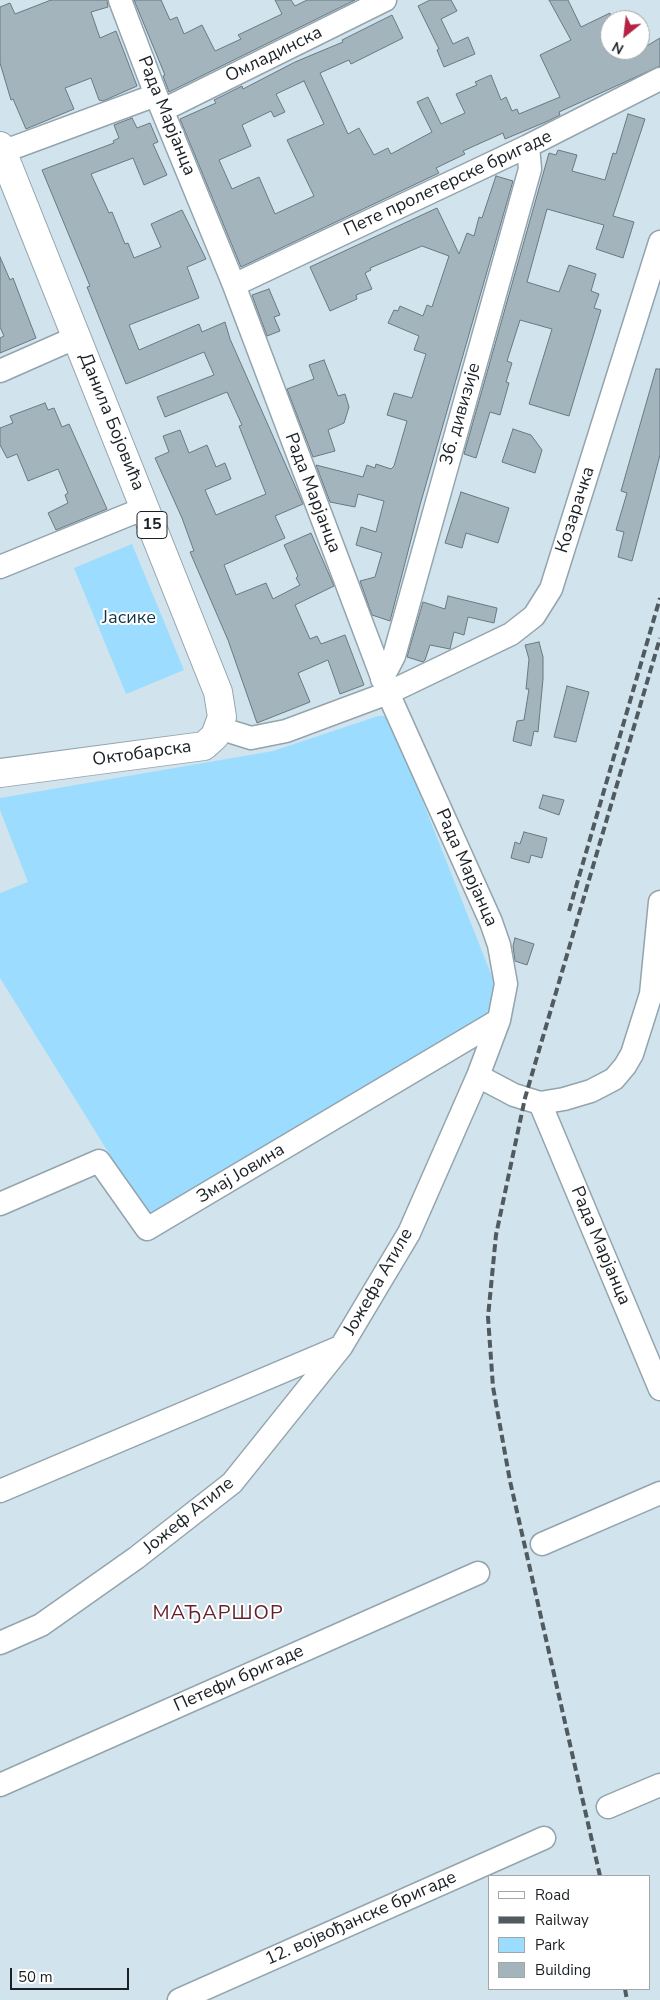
<!DOCTYPE html>
<html>
<head>
<meta charset="utf-8">
<style>
  body { margin:0 }
  #map { position:relative; width:660px; height:2000px; overflow:hidden; background:#d1e3ed; font-family:"Nunito Sans",sans-serif }
  canvas { display:block }
  .legend { position:absolute; left:488px; top:1875px; width:162px; height:115px; box-sizing:border-box; background:#fff; border:1px solid #a3a6a7; margin:0; padding:6px 9px; list-style:none; font-size:15px; color:#1a2024 }
  .legend li { display:flex; align-items:center; gap:10px; height:25px }
  .legend b { width:25px; border:1px solid #a3a6a7 }
  .north { position:absolute; left:600px; top:10px; width:50px; height:50px; box-sizing:border-box; background:#fff; border:1px solid #a3a6a7; border-radius:50%; rotate:209deg; font-size:14px; font-weight:700; line-height:20px; text-align:center; color:#1a2024 }
  .north::after { content:''; display:block; margin:auto; width:18px; height:22px; background:#b52344; clip-path:polygon(50% 0,100% 100%,50% 72%,0 100%) }
  .scale { position:absolute; left:10px; top:1968px; width:119px; height:22px; box-sizing:border-box; border:2px solid #1a2024; border-top:0; padding-left:6px; font-size:15px; line-height:18px; white-space:nowrap; color:#1a2024; -webkit-text-stroke:4px #fff; paint-order:stroke }
</style>
</head>
<body>
<div id="map">
<canvas width="660" height="2000"></canvas>
<ul class="legend">
<li><b style="height:6px;background:#fff"></b>Road</li>
<li><b style="height:6px;background:#505a5f"></b>Railway</li>
<li><b style="height:14px;background:#9cddff"></b>Park</li>
<li><b style="height:14px;background:#a3b4bd"></b>Building</li>
</ul>
<div class="north">N</div>
<div class="scale">50 m</div>
</div>
<script>
const ctx = document.querySelector('canvas').getContext('2d');
ctx.lineJoin = 'round';
function paint(path, color) {
  ctx.fillStyle = color;
  ctx.fill(path, 'evenodd');
}
function poly(rows) {
  const path = new Path2D();
  for (const r of rows) {
    path.moveTo(r[0], r[1]);
    for (let i = 2; i < r.length; i += 2) path.lineTo(r[i], r[i + 1]);
  }
  return path;
}
function strokePath(path, color, width, dash) {
  ctx.strokeStyle = color;
  ctx.lineWidth = width;
  ctx.lineCap = dash ? 'butt' : 'round';
  ctx.setLineDash(dash || []);
  ctx.stroke(path);
}
function drawText(font, color, halo, rows, align = 'center') {
  ctx.font = font + ' "Nunito Sans",sans-serif';
  ctx.lineWidth = 4;
  ctx.setLineDash([]);
  ctx.textBaseline = 'middle';
  ctx.strokeStyle = halo;
  ctx.fillStyle = color;
  for (const [text, x, y, turn = 0] of rows) {
    ctx.save();
    ctx.translate(x, y);
    ctx.rotate((+turn || 0) * Math.PI / 180);
    ctx.textAlign = isNaN(turn) ? turn : align;
    if (halo) ctx.strokeText(text, 0, 0);
    ctx.fillText(text, 0, 0);
    ctx.restore();
  }
}
const green = poly([
  [132,544,184,670,126,694,74,568],
  [378,716,385,716,390,719,497,989,488,1020,158,1216,146,1213,0,978,0,893,28,882,0,810,0,798,273,751]
]);
const building = poly([
  [51,0,107,0,108,7,91,12,100,38,116,31,137,86,103,101,99,100,91,78,65,88,74,109,26,129,13,99,11,100,0,63,0,7,10,3,15,14,51,0],
  [134,0,161,0,170,20,177,17,184,34,202,25,215,51,241,39,238,35,282,14,275,0,291,0,295,6,307,0,355,0,169,92,163,76,165,75,134,0],
  [430,0,451,0,457,11,441,19,453,44,468,37,475,54,444,67,437,50,439,49,418,6,430,0],
  [549,0,568,0,581,27,610,13,610,50,640,50,660,38,660,66,559,112,560,115,548,121,505,139,503,133,463,151,465,154,436,168,439,173,241,267,180,119,216,103,214,100,242,86,243,89,295,62,343,42,342,40,392,15,403,38,351,64,349,60,320,73,348,134,359,128,374,155,388,148,391,154,432,132,417,102,428,97,441,124,465,113,456,94,477,85,475,82,491,75,501,100,506,97,512,111,517,109,519,114,560,97,540,55,571,40,549,0],
  [304,81,324,124,287,140,314,196,275,214,259,177,232,189,219,160,251,146,242,125,271,111,274,117,285,112,276,94,304,81],
  [628,114,645,119,613,216,634,222,623,258,596,249,604,225,547,209,527,282,559,292,569,265,596,274,591,291,599,294,594,308,601,310,569,416,529,404,552,329,520,320,507,361,512,363,506,382,509,383,500,415,490,412,476,458,464,454,549,153,556,155,558,150,577,155,572,171,605,180,613,153,616,154,628,114],
  [132,118,137,128,150,123,158,142,153,144,167,175,144,185,133,158,91,174,109,213,112,212,125,244,128,243,134,258,161,247,151,224,182,210,206,259,187,267,199,298,129,325,139,350,199,324,202,332,225,322,230,339,303,504,275,516,285,538,224,565,236,595,266,583,273,599,300,585,296,578,298,576,284,545,311,533,334,586,295,605,310,639,317,636,321,644,345,635,364,685,340,694,328,660,298,673,310,702,257,723,228,640,190,552,194,551,182,518,155,458,169,452,163,436,180,430,189,453,207,445,216,467,225,463,231,479,205,490,216,515,266,494,239,426,242,425,227,392,165,417,157,397,214,375,204,352,126,384,87,287,90,286,42,170,114,143,113,141,119,138,114,125,132,118],
  [496,176,513,181,420,505,390,621,372,615,360,581,375,577,382,553,356,545,361,527,376,532,384,501,358,494,355,507,330,502,316,465,363,477,367,465,375,468,376,464,391,469,394,466,407,421,387,415,394,393,412,398,426,354,414,350,419,336,388,323,394,310,398,311,400,306,423,316,427,305,432,307,449,256,422,246,370,268,371,270,365,273,372,289,356,295,357,299,330,311,310,267,437,208,459,254,467,233,474,236,479,217,482,218,496,176],
  [0,257,10,280,13,278,36,338,0,353,0,338,4,336,0,327,0,257],
  [269,289,280,315,274,317,280,331,267,336,252,295,269,289],
  [324,360,338,396,345,394,349,407,344,423,328,430,335,451,313,457,287,389,314,379,309,365,324,360],
  [656,369,660,369,660,455,632,561,618,557,624,532,616,530,627,493,621,491,656,369],
  [45,403,48,410,54,408,62,427,69,424,107,509,56,530,48,513,68,503,65,495,68,493,58,469,28,481,17,454,7,458,0,445,0,428,13,423,10,416,45,403],
  [513,429,531,435,542,450,535,473,502,462,513,429],
  [461,492,509,508,498,543,466,533,462,548,445,543,461,492],
  [448,596,497,608,494,623,468,617,464,635,454,632,450,649,430,645,425,660,423,662,407,657,423,602,445,609,448,596],
  [539,642,543,657,543,679,538,732,534,731,531,746,513,741,517,721,524,720,529,689,526,689,529,659,525,645,539,642],
  [567,686,589,692,576,742,554,737,567,686],
  [543,795,564,800,559,815,539,808,543,795],
  [524,832,547,838,542,858,531,855,529,863,511,858,515,842,520,844,524,832],
  [515,938,534,944,527,965,515,961,513,946,515,938]
]);
const minor = poly([
  [163,110,385,0],
  [2,152,156,95],
  [234,285,528,146,660,79],
  [0,371,77,337],
  [0,567,145,508],
  [382,679,394,656,530,169,528,146],
  [219,728,251,738,286,731,388,693,511,634,534,616,551,589,660,242],
  [478,1076,514,1095,540,1103,564,1099,591,1091,614,1079,625,1066,632,1054,651,994,660,902],
  [540,1103,660,1389],
  [0,1204,99,1161,147,1229,499,1020],
  [0,1491,338,1348],
  [542,1544,660,1493],
  [0,1643,41,1625,136,1558,232,1483,341,1347,409,1233,478,1076,499,1020,506,984,499,945,491,922,388,693,234,285,156,95,120,0],
  [0,1785,478,1573],
  [608,1807,660,1785],
  [179,2000,544,1838]
]);
const major = poly([
  [0,146,218,692,222,717,215,736,204,746,0,773]
]);
const rail = poly([
  [569,911,660,598],
  [600,1876,510,1481,493,1387,488,1317,496,1235,525,1098,660,638],
  [625,1989,627,2000]
]);
const shields = [
  [152,525,30]
];
const shieldNames = [
  ["15",152,525]
];
const streetNames = [
  ["Омладинска",274,55,-26],
  ["Рада Марјанца",166,116,68],
  ["Пете пролетерске бригаде",448,184,-25],
  ["36. дивизије",461,414,-74],
  ["Данила Бојовића",111,422,68],
  ["Рада Марјанца",312,493,69],
  ["Козарачка",576,510,-72],
  ["Октобарска",142,754,-8],
  ["Рада Марјанца",466,868,66],
  ["Змај Јовина",241,1174,-31],
  ["Рада Марјанца",600,1246,67],
  ["Јожефа Атиле",379,1282,-60],
  ["Јожеф Атиле",189,1516,-39],
  ["Петефи бригаде",239,1679,-24],
  ["12. војвођанске бригаде",361,1919,-24]
];
const parkNames = [
  ["Јасике",129,619]
];
const quarterNames = [
  ["МАЂАРШОР",218,1614]
];
paint(green, '#9cddff');
paint(building, '#a3b4bd');
strokePath(building, '#697982', 1);
strokePath(minor, '#93a4ad', 25);
strokePath(major, '#93a4ad', 30);
strokePath(minor, '#fff', 22);
strokePath(major, '#fff', 28);
strokePath(rail, '#505a5f', 4, [8, 4]);
for (const [x, y, w] of shields) {
  const box = new Path2D();
  box.roundRect(x - w / 2, y - 13.5, w, 27, 4);
  ctx.fillStyle = '#fff';
  ctx.fill(box);
  strokePath(box, '#1a2024', 1);
}
drawText('bold 16px', '#1a2024', null, shieldNames);
drawText('18px', '#1a2024', '#fff', streetNames);
drawText('18px', '#103647', '#fff', parkNames);
ctx.letterSpacing = '1px';
drawText('20px', '#651f2a', '#fff', quarterNames);
ctx.letterSpacing = '0px';
</script>
</body>
</html>
